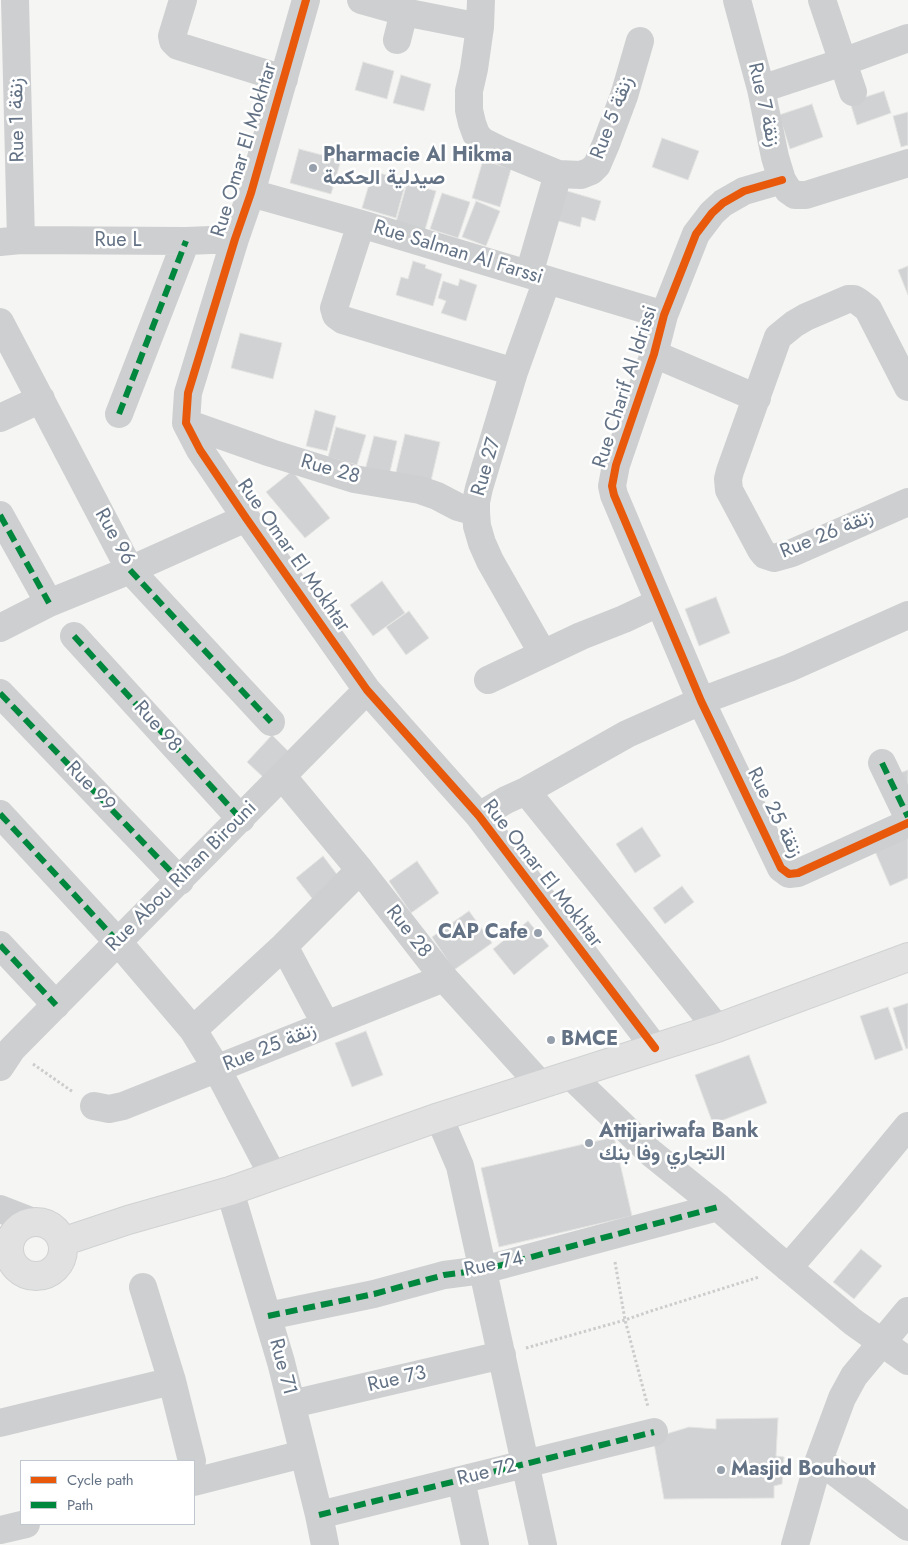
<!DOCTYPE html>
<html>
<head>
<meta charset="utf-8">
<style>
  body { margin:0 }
  #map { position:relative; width:908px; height:1545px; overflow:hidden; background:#f5f5f3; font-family:Jost,sans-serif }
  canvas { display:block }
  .legend { position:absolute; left:20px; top:1460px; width:175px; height:65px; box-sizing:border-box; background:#fff; border:1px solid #c1c7ce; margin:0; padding:6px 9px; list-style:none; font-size:15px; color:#637285 }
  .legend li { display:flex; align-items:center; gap:10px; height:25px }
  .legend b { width:25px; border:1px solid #c1c7ce }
</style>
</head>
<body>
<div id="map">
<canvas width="908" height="1545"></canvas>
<ul class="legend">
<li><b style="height:6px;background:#e8590c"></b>Cycle path</li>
<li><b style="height:6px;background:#00873e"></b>Path</li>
</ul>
</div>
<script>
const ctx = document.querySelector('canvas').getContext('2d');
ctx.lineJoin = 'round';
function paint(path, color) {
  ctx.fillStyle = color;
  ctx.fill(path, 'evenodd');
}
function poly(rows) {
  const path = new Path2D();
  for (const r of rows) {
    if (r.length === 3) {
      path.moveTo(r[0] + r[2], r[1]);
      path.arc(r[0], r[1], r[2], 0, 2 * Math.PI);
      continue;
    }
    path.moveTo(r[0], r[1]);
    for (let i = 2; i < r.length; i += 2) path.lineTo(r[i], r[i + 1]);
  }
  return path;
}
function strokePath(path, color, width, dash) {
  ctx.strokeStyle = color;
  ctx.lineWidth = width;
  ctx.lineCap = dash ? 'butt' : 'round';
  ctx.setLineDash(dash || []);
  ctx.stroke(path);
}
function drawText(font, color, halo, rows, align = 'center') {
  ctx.font = font + ' Jost,Vazirmatn,sans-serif';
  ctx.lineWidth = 5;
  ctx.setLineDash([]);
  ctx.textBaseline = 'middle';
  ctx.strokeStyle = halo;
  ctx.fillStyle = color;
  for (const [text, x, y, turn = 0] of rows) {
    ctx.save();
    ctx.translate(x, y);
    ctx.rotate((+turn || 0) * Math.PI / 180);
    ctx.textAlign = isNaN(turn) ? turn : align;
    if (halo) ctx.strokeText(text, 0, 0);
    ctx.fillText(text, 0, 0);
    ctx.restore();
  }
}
const building = poly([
  [363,62,394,71,387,99,355,90,363,62],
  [401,75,431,84,424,111,393,103,401,75],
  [884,91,891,113,857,125,850,102,884,91],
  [812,104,823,137,790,149,779,115,812,104],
  [908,112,908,145,901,147,893,116,908,112],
  [662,138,699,151,688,180,652,167,662,138],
  [299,149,341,160,331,194,290,183,299,149],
  [483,160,511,169,500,207,472,198,483,160],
  [373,171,406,181,396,218,362,208,373,171],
  [407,183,436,191,425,230,396,222,407,183],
  [564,190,601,201,595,221,582,217,580,227,555,220,564,190],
  [442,193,470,202,458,238,430,229,442,193],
  [476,201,500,211,486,246,462,237,476,201],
  [413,261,426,265,425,268,442,274,433,306,396,295,401,277,408,279,413,261],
  [908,266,908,295,898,270,908,266],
  [460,279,477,285,466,321,441,313,446,301,438,298,443,281,458,286,460,279],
  [240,333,282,343,273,379,231,368,240,333],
  [315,410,336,416,327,451,306,446,315,410],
  [336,427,366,435,357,465,328,457,336,427],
  [405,434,440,442,430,485,395,476,405,434],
  [374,436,397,441,389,476,365,470,374,436],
  [292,471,330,518,305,538,266,492,292,471],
  [382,581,405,613,373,636,350,605,382,581],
  [716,597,730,633,699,646,685,609,716,597],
  [409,611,429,638,406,655,386,627,409,611],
  [272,735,289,752,264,778,247,762,272,735],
  [908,770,908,800,897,774,908,770],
  [642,827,661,856,635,873,616,844,642,827],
  [906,835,908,839,908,878,890,886,874,849,906,835],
  [323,856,342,881,315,902,296,878,323,856],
  [417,861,439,893,411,913,389,881,417,861],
  [682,886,694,902,665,924,653,908,682,886],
  [469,911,492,943,454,970,432,937,469,911],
  [528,921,549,946,514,975,493,949,528,921],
  [908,1003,908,1048,906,1049,893,1008,908,1003],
  [888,1007,903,1050,875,1060,860,1016,888,1007],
  [366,1031,383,1075,352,1087,335,1043,366,1031],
  [749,1055,767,1103,713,1124,695,1075,749,1055],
  [614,1137,632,1216,499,1247,481,1168,614,1137],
  [861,1249,882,1266,854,1299,833,1282,861,1249],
  [778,1418,776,1456,784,1457,782,1484,774,1486,774,1498,664,1499,653,1438,689,1427,716,1429,716,1419,778,1418]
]);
const path = poly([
  [33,1064,73,1092],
  [615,1262,625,1320,648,1407],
  [526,1348,625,1320,651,1311,759,1277]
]);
const minor = poly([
  [15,0,21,240],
  [183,0,172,36,173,41,178,46,284,79],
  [306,0,251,193,235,239,188,393,186,423,200,450,246,518,367,690,479,816,655,1048],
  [361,0,404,12,480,27],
  [481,0,480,27,474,69,469,91,469,110,472,123,476,134,482,141,502,151,558,174,581,175,591,171,597,165,606,144,624,96,640,41],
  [737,0,761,89,775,157,782,180,788,190,795,195,806,195,908,163],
  [822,0,853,92],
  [397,40,404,12],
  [761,89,843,62,908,38],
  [782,180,744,191,723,203,712,213,696,234,664,315,654,354,616,465,612,486,614,495,701,701,781,868,789,874,798,873,908,823],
  [251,193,361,224,664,315],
  [361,224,334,308,336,315,343,320,514,372],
  [0,242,21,240,186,241,235,239],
  [529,274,558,174],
  [0,322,130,570,271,722],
  [654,354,757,398],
  [908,387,868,309,859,302,854,299,848,299,806,317,794,324,778,337,730,471,728,479,729,490,761,550,765,555,774,558,792,553,908,502],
  [119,414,186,241],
  [0,418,41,399],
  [186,423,271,453,354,479,420,490,437,496,458,507,476,512],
  [0,515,49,603],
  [0,628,49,603,130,570,246,518],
  [74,636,241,819],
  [543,654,490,561,482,543,477,526,476,512,476,502,479,488,514,372,547,280],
  [488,680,581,636,624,619,658,603],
  [0,693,180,881],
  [882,763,908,817],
  [282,776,360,870,444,978,540,1084],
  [526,791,717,1028],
  [0,814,118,942,193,1030,217,1069,273,1176],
  [479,816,506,800,526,791,627,734,701,701,789,668,908,615],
  [0,945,56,1005],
  [284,946,326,1025],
  [193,1030,284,946,360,870],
  [0,1067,12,1049,367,690],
  [570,1075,651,1153,718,1207,774,1256,853,1322,908,1361],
  [94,1106,109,1109,123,1106,444,978],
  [439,1117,460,1166,543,1545],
  [230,1191,281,1362,319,1515,325,1545],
  [0,1209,36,1223],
  [0,1241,9,1247],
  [788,1268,846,1201,908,1126],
  [143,1287,172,1381,192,1461],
  [268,1316,374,1294,444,1275,483,1270,718,1207],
  [292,1404,502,1355],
  [0,1423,172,1381],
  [819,1460,908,1527],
  [461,1480,475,1545],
  [194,1482,303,1454],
  [319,1515,654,1432],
  [0,1530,26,1524],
  [795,1545,819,1460,842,1398,854,1376,908,1311]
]);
const major = poly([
  [36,1249,27],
  [62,1242,128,1220,230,1191,439,1117,717,1028,908,957]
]);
const quiet = poly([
  [119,414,186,241],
  [0,515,49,603],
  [130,570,271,722],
  [74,636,241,819],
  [0,693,180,881],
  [882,763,908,817],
  [0,814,118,942],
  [0,945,56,1005],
  [268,1316,374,1294,444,1275,483,1270,718,1207],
  [319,1515,654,1432]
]);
const cycleway = poly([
  [306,0,251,193,235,239,188,393,186,423,200,450,246,518,367,690,479,816,655,1048],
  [782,180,744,191,723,203,712,213,696,234,664,315,654,354,616,465,612,486,614,495,701,701,781,868,789,874,798,873,908,823]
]);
const markers = [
  [313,168,5,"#96a0ac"],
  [538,933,5,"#96a0ac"],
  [551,1040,5,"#96a0ac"],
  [589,1143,5,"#96a0ac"],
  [721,1470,5,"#96a0ac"]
];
const streetNames = [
  ["Rue 7 زنقة",763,105,77],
  ["Rue 5 زنقة",613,118,-69],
  ["Rue 1 زنقة",18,120,-91],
  ["Rue Omar El Mokhtar",245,150,-73],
  ["Rue L",118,241],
  ["Rue Salman Al Farssi",458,253,17],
  ["Rue Charif Al Idrissi",626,387,-72],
  ["Rue 27",487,467,-74],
  ["Rue 28",330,470,16],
  ["Rue 26 زنقة",827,535,-22],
  ["Rue 96",114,537,61],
  ["Rue Omar El Mokhtar",293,556,55],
  ["Rue 98",157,727,48],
  ["Rue 99",90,787,46],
  ["Rue 25 زنقة",774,813,63],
  ["Rue Omar El Mokhtar",542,874,52],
  ["Rue Abou Rihan Birouni",182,877,-45],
  ["Rue 28",408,932,52],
  ["Rue 25 زنقة",270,1048,-22],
  ["Rue 74",494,1265,-12],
  ["Rue 71",282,1367,75],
  ["Rue 73",397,1380,-13],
  ["Rue 72",487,1473,-14]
];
const poiNames = [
  ["Pharmacie Al Hikma",323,156],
  ["صيدلية الحكمة",323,179],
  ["CAP Cafe",528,933,"right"],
  ["BMCE",561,1040],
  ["Attijariwafa Bank",599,1132],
  ["التجاري وفا بنك",599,1155],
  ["Masjid Bouhout",731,1470]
];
paint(building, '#d1d2d3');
strokePath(building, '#e4e4e3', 1);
strokePath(major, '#d0d2d2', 30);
strokePath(path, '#cccccd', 3, [2.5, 2.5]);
strokePath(minor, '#cecfd0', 28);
strokePath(major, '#e1e1e2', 28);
strokePath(quiet, '#00873e', 6, [12, 6]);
strokePath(cycleway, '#e8590c', 8);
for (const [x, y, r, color] of markers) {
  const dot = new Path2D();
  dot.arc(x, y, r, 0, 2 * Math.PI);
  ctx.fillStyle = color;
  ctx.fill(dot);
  strokePath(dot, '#fff', 2);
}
drawText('20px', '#637285', '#fff', streetNames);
drawText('bold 20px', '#637285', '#fff', poiNames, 'left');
</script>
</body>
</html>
